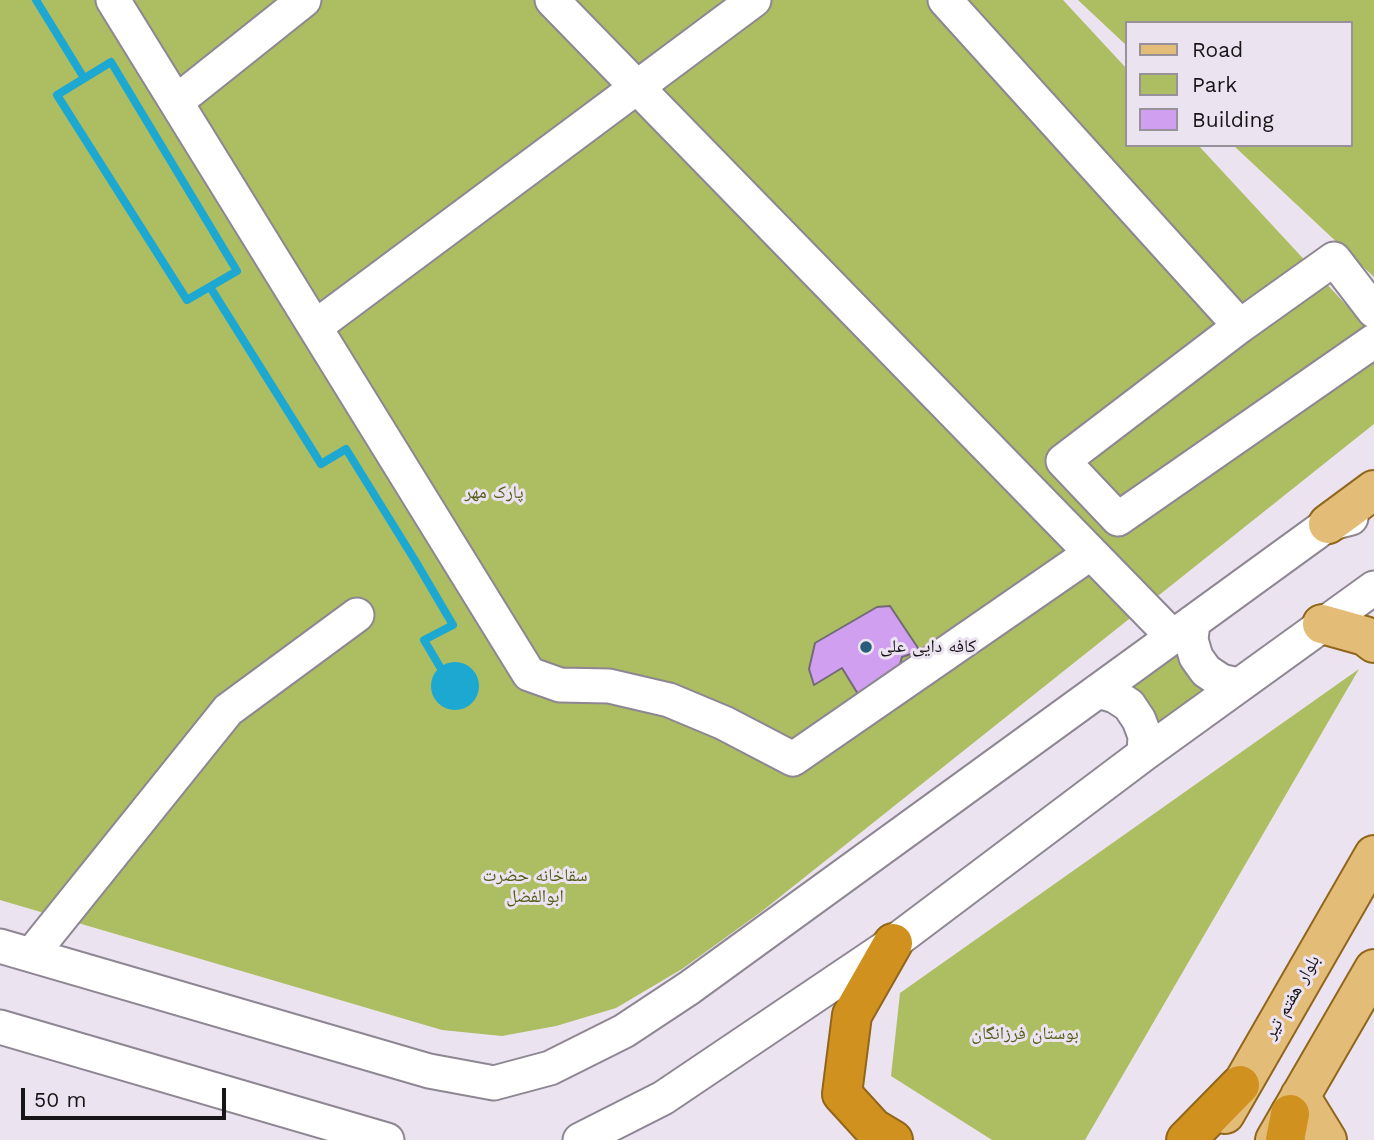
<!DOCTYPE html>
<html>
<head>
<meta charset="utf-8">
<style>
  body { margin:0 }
  #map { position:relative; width:1374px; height:1140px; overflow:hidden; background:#ece3f0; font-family:"Work Sans",sans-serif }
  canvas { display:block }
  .legend { position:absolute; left:1125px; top:21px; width:228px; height:126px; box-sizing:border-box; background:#ece3f0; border:2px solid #97919a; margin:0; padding:9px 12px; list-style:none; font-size:21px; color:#181519 }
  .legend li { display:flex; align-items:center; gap:14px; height:35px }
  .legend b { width:35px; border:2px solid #97919a }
  .scale { position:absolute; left:21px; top:1088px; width:205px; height:32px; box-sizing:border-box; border:4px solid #181519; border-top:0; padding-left:9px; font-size:21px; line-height:24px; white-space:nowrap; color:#181519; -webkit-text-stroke:5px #ece3f0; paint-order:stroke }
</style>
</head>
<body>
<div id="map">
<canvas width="1374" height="1140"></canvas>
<ul class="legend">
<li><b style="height:9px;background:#e3bd78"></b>Road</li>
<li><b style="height:19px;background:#adbd61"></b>Park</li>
<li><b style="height:19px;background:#d19ff0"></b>Building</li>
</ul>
<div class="scale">50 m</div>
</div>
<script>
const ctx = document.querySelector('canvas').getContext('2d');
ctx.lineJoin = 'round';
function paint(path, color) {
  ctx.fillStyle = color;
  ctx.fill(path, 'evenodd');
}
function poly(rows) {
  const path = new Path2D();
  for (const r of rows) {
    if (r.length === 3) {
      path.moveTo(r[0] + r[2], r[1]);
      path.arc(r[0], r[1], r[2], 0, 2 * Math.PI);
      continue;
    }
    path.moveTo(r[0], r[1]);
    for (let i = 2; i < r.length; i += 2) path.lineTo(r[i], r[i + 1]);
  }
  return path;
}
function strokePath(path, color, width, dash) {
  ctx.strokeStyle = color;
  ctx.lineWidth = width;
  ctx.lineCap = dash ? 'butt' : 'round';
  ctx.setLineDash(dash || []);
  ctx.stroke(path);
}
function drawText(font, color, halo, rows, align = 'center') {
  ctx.font = font + ' "Work Sans","Noto Naskh Arabic",sans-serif';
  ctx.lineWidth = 6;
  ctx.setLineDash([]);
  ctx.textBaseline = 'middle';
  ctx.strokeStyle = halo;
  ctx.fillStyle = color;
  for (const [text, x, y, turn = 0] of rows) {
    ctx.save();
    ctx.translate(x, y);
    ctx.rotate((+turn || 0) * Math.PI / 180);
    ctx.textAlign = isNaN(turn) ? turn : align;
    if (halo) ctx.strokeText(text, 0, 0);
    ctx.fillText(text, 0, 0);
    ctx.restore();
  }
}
const green = poly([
  [0,0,1063,0,1127,69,1127,145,1198,145,1374,335,1374,424,761,912,682,969,616,1008,556,1026,502,1036,442,1030,0,900],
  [1078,0,1374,0,1374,277,1233,145,1351,145,1351,23,1127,23,1127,46],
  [1193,623,1222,682,1145,751,1116,694],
  [1359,669,1085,1140,992,1140,891,1076,900,993]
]);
const water = poly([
  [455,686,24]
]);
const stream = poly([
  [36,0,84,78],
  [111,62,237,271,187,300,57,95,111,62],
  [210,287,321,464,346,449,416,562,453,625,424,640,440,667]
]);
const building = poly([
  [890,606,920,651,902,657,896,679,858,694,842,668,814,685,809,669,815,643,877,607,890,606]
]);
const minor = poly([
  [113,0,529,674,560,685,609,686,669,700,724,723,793,759,1091,553],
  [552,0,1173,637],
  [945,0,1240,326,1063,461,1118,519,1374,341],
  [176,102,304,0],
  [1240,326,1334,259,1374,311],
  [315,327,754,0],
  [1193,622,1191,640,1196,657,1206,671,1221,681,1239,685],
  [1098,691,1115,696,1129,705,1139,720,1145,736,1144,754],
  [0,946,429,1071,494,1083,550,1068,624,1031,689,988,1328,524,1351,518],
  [31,955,228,710,357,615],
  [0,1027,387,1140],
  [580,1140,663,1098,893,943,1144,754,1374,588]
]);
const major = poly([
  [1328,524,1374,490],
  [1322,624,1365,636,1374,643],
  [1300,1096,1327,1140],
  [1225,1114,1374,855],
  [1275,1140,1374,969]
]);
const highway = poly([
  [893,943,852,1015,842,1094,873,1128,893,1140],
  [1186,1140,1240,1085],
  [1285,1140,1290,1114]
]);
const markers = [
  [866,647,7,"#285d79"]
];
const parkNames = [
  ["پارک مهر",494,493],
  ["سقاخانه حضرت",535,876],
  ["ابوالفضل",535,897],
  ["بوستان فرزانگان",1025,1034]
];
const poiNames = [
  ["کافه دایی علی",880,647]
];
const streetNames = [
  ["بلوار هفتم تیر",1292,997,-60]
];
paint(green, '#adbd61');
paint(water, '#1da8d2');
strokePath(stream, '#1da8d2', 8);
paint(building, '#d19ff0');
strokePath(building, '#726b77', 2);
strokePath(minor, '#8e8693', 37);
strokePath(major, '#90661c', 42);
strokePath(highway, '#90661c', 42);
strokePath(minor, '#fff', 33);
strokePath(major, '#e3bd78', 38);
strokePath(highway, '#d0911e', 38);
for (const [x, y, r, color] of markers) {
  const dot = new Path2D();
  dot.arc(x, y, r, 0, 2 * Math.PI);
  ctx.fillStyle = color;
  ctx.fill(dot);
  strokePath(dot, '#ece3f0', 2.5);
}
drawText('18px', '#545e19', '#ece3f0', parkNames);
drawText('18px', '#181519', '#ece3f0', poiNames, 'left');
drawText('18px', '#181519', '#ece3f0', streetNames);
</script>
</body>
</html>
